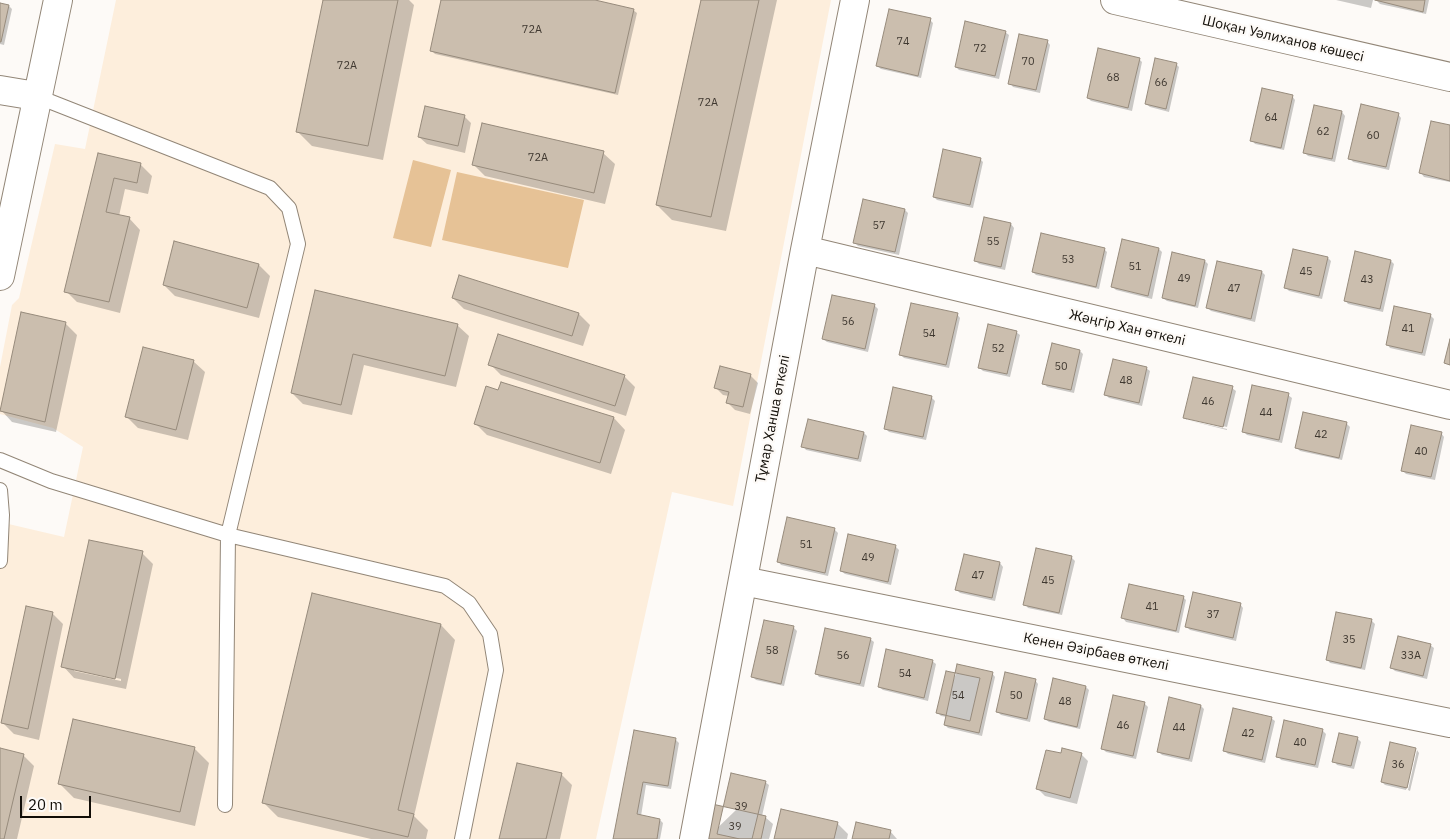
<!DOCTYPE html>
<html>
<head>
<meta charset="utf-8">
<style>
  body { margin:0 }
  #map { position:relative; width:1450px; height:839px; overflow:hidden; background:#fdfaf7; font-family:"IBM Plex Sans",sans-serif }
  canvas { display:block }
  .scale { position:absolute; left:20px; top:796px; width:71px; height:22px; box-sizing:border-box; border:2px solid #110d07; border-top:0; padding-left:6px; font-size:15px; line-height:18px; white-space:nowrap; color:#110d07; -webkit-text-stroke:4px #fdfaf7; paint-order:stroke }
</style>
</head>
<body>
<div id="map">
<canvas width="1450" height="839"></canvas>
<div class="scale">20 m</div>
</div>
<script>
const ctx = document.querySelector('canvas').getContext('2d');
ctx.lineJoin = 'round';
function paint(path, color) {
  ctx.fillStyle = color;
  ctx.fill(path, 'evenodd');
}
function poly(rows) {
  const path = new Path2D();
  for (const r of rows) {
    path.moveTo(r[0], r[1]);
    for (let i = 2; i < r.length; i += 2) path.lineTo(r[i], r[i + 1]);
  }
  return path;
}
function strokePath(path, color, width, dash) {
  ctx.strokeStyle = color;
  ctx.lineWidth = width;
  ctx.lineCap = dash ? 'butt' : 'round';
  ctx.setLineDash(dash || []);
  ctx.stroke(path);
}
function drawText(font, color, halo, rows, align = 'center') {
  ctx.font = font + ' "IBM Plex Sans",sans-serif';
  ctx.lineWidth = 4.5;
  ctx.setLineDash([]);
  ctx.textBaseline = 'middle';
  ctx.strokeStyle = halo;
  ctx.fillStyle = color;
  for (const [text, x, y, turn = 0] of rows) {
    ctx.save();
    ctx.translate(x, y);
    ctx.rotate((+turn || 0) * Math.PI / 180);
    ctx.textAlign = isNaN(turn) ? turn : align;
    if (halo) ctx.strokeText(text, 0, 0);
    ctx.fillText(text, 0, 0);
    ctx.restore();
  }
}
const built = poly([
  [116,0,831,0,733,506,672,492,596,839,0,839,0,522,64,537,83,447,53,428,0,414,0,367,12,305,19,298,55,144,85,149]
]);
const green = poly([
  [413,160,451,170,431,247,393,238],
  [457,172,584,200,568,268,442,240]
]);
const shadow = poly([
  [324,0,409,0,414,5,383,160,312,146,297,131],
  [443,0,589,0,633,10,637,13,618,95,435,54,431,50],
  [703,0,777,0,726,231,672,220,657,205],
  [1336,0,1373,0,1371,8],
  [1376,0,1429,0,1426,14,1380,4],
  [0,4,9,6,12,9,4,45,0,44],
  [930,20,933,23,921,78,881,69,877,66],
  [1005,32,1009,35,999,79,959,70,956,67],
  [1047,41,1050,45,1040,93,1013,87,1010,83],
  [1139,59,1142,62,1132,111,1091,101,1088,98],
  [1176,64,1179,67,1169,112,1150,107,1146,104],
  [1292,96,1295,100,1284,150,1255,144,1252,140],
  [1342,112,1345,116,1335,162,1308,156,1304,152],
  [1398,114,1401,118,1389,170,1353,162,1350,158],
  [464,116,471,123,465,153,427,144,419,137],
  [1450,126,1450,182,1424,177,1421,173],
  [603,153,615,164,605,204,485,176,474,165],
  [98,154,141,165,152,176,148,194,125,189,119,216,129,218,140,230,120,313,77,302,66,291],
  [980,159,983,162,973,208,937,200,934,197],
  [905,210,908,213,899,255,858,246,854,242],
  [1011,224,1014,228,1005,270,979,264,975,260],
  [1104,249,1107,252,1099,289,1036,275,1033,272],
  [1159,249,1162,252,1152,299,1116,290,1113,287],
  [1328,258,1331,261,1322,299,1289,291,1285,287],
  [1205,261,1208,264,1198,308,1167,301,1163,298],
  [1391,261,1394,264,1383,312,1348,304,1345,300],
  [259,265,270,276,259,318,175,296,164,285],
  [1262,272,1265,275,1255,322,1211,311,1208,308],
  [316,292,457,325,469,336,456,387,364,365,352,415,303,404,292,393],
  [453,298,579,314,590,325,583,346,464,309],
  [874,305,878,309,868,352,827,342,823,339],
  [957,314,960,318,949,368,904,358,901,355],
  [1430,315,1434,319,1425,356,1390,348,1387,344],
  [66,324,77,335,56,432,12,422,1,410],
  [1016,332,1020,335,1010,377,983,371,980,368],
  [1080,351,1083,354,1074,393,1047,387,1044,383],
  [193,361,205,372,188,440,138,428,127,417],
  [490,364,624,376,635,387,626,416,501,375],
  [1146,368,1150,371,1142,406,1109,398,1106,395],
  [751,376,758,383,750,414,735,410,727,402,729,396,723,395,715,387],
  [502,384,614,418,625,430,611,474,487,435,476,424,499,392],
  [1232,388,1236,391,1227,427,1187,418,1187,420,1185,418],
  [1288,395,1292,398,1282,443,1247,435,1243,431],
  [931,397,935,401,926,440,889,432,885,428],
  [1187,420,1227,429,1227,430],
  [1346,423,1350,427,1342,460,1300,451,1296,447],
  [864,433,867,436,861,462,806,450,803,446],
  [1441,433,1444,437,1435,480,1406,474,1402,470],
  [834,529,838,533,828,576,781,565,778,561],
  [895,546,899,550,891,585,845,574,841,571],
  [142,553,153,564,126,689,74,678,63,666],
  [74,668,121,679,121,681,74,671],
  [1071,557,1075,561,1062,615,1028,608,1025,604],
  [1000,563,1003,567,995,601,960,593,957,590],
  [313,595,441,625,455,640,414,816,428,830,426,839,371,839,278,817,264,803],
  [1183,597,1186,600,1179,633,1126,622,1123,618],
  [1240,604,1243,608,1236,641,1190,630,1187,627],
  [52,613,63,624,39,740,14,734,3,723],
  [1337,613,1372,621,1375,624,1365,670,1330,663,1327,659],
  [793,627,797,631,784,686,756,680,752,676],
  [870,639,874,642,864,687,819,677,816,673],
  [1430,645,1434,648,1427,679,1395,671,1392,668],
  [932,661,936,664,928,701,883,690,879,687],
  [992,673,995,677,982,736,948,728,945,725,947,717,941,716,938,713,956,674],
  [1035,680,1038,684,1030,722,1001,715,998,712],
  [1086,687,1089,690,1080,729,1049,722,1045,719],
  [1144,703,1148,707,1136,759,1106,752,1102,748],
  [1201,706,1204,709,1192,762,1162,755,1158,751],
  [1271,718,1275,721,1265,763,1228,754,1225,751],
  [1322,730,1326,734,1318,768,1281,760,1278,756],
  [635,732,676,740,679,743,671,789,646,785,641,816,660,820,663,823,660,839,615,839],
  [1357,738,1361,742,1354,769,1337,765,1334,761],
  [1391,743,1417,750,1415,750,1406,790,1385,785,1382,782],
  [194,748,209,763,195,826,74,798,59,783],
  [0,750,23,755,34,766,17,839,0,839],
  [1417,750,1419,753,1410,791,1408,790],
  [1081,754,1088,761,1077,804,1045,796,1038,789,1062,755],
  [561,774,572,785,560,839,500,839],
  [765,782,769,785,762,816,765,817,773,824,769,839,706,839],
  [837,823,848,834,847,839,775,839],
  [890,831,897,839,853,839]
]);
const building = poly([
  [323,0,398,0,368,146,296,132,323,0],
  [441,0,595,0,634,9,615,93,430,51,441,0],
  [701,0,759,0,711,217,656,205,701,0],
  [1375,0,1425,0,1423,12,1375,0],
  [0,3,9,5,1,42,0,42,0,3],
  [889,9,931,18,918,76,876,66,889,9],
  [965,21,1006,31,995,76,955,67,965,21],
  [1019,34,1048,40,1036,90,1008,84,1019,34],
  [1098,48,1140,58,1128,108,1087,98,1098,48],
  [1155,58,1177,63,1166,109,1145,104,1155,58],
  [1262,88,1293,95,1281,148,1250,141,1262,88],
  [1361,104,1399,113,1386,167,1348,159,1361,104],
  [1314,105,1342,111,1332,159,1303,153,1314,105],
  [425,106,465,115,458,146,418,137,425,106],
  [1431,121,1450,125,1450,181,1419,173,1431,121],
  [482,123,604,151,594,193,472,165,482,123],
  [943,149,981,158,970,205,933,197,943,149],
  [98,153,141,163,137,183,114,178,106,212,130,217,109,302,64,292,98,153],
  [863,199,905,209,895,252,853,243,863,199],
  [984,217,1011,223,1001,267,974,261,984,217],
  [1041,233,1105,248,1096,287,1032,272,1041,233],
  [1122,239,1159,248,1148,296,1111,287,1122,239],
  [174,241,259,264,247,308,163,285,174,241],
  [1293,249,1328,257,1319,296,1284,288,1293,249],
  [1355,251,1391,260,1380,309,1344,301,1355,251],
  [1172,252,1205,260,1195,306,1162,298,1172,252],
  [1217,261,1262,271,1251,319,1206,308,1217,261],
  [459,275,579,313,572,336,452,298,459,275],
  [315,290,458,324,445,376,353,354,341,405,291,393,315,290],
  [832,295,875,304,865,349,822,339,832,295],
  [911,303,958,313,946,365,899,355,911,303],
  [1394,306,1431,314,1422,353,1386,345,1394,306],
  [21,312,66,322,45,422,0,411,21,312],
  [988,324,1017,331,1007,374,978,368,988,324],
  [498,334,625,375,615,406,488,365,498,334],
  [1450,339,1450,365,1444,363,1450,339],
  [1052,343,1080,350,1071,390,1042,384,1052,343],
  [143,347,194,360,176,430,125,417,143,347],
  [1113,359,1147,367,1139,403,1104,395,1113,359],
  [720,366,751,374,743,407,726,403,729,392,714,388,720,366],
  [1193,377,1233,386,1223,427,1183,418,1193,377],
  [501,382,614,417,600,463,474,424,486,386,498,390,501,382],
  [1252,385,1289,393,1279,440,1242,432,1252,385],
  [893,387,932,396,923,437,884,429,893,387],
  [1303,412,1347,422,1339,458,1295,448,1303,412],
  [808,419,864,432,858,459,801,447,808,419],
  [1411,425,1442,432,1431,477,1401,471,1411,425],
  [787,517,835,528,825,573,777,562,787,517],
  [848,534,896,545,888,582,840,571,848,534],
  [89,540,143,551,115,679,61,667,89,540],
  [1036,548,1072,556,1059,613,1023,605,1036,548],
  [964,554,1000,562,992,598,955,590,964,554],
  [1129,584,1184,596,1176,631,1121,618,1129,584],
  [1193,592,1241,603,1233,638,1185,627,1193,592],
  [312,593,441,624,398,810,414,814,408,837,262,803,312,593],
  [26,606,53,612,28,729,1,723,26,606],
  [1336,612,1372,619,1361,668,1326,660,1336,612],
  [764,620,794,626,781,684,751,677,764,620],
  [825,628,871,638,860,684,815,674,825,628],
  [1398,636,1431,644,1423,676,1390,668,1398,636],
  [886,649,933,660,924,698,878,687,886,649],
  [957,664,993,672,979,733,944,725,957,664],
  [946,671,980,678,970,721,936,713,946,671],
  [1005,672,1036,679,1027,719,996,712,1005,672],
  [1053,678,1086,686,1077,727,1044,719,1053,678],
  [1113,695,1145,702,1133,756,1101,749,1113,695],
  [1169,697,1201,705,1189,759,1157,752,1169,697],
  [1233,708,1272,717,1262,760,1223,751,1233,708],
  [73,719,195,747,180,812,58,784,73,719],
  [1284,720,1323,729,1315,765,1276,757,1284,720],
  [634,730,676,738,668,786,643,782,637,814,660,819,657,839,613,839,634,730],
  [1339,733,1358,737,1351,766,1332,762,1339,733],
  [1390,742,1416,748,1407,788,1381,782,1390,742],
  [0,748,24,754,4,839,0,839,0,748],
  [1062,748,1082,753,1070,798,1036,789,1046,750,1061,753,1062,748],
  [517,763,562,773,546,839,499,839,517,763],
  [731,773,766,781,752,839,740,839,717,834,731,773],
  [712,804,766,816,761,839,704,839,712,804],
  [781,809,838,822,834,839,774,839,781,809],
  [856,822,891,830,889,839,852,839,856,822]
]);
const service = poly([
  [36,96,270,188,289,208,298,244,228,535,225,805],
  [0,460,51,481,228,535,445,586,469,603,490,634,496,670,462,839],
  [0,490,2,515,0,561]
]);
const minor = poly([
  [0,90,36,96],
  [805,250,1450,405],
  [0,276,58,0],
  [743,581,1450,723],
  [694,839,805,250,855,0]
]);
const secondary = poly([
  [1115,0,1450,77]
]);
const numberNames = [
  ["72А",532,30],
  ["74",903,42],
  ["72",980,49],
  ["70",1028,62],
  ["72А",347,66],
  ["68",1113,78],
  ["66",1161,83],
  ["72А",708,103],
  ["64",1271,118],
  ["62",1323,132],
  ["60",1373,136],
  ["72А",538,158],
  ["57",879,226],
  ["55",993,242],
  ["53",1068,260],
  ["51",1135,267],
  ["45",1306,272],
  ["49",1184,279],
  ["43",1367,280],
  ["47",1234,289],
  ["56",848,322],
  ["41",1408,329],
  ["54",929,334],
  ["52",998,349],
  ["50",1061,367],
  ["48",1126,381],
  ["46",1208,402],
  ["44",1266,413],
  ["42",1321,435],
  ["40",1421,452],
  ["51",806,545],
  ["49",868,558],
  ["47",978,576],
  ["45",1048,581],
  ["41",1152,607],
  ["37",1213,615],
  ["35",1349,640],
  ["58",772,651],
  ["56",843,656],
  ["33А",1411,656],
  ["54",905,674],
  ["54",958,696],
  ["50",1016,696],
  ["48",1065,702],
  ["46",1123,726],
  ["44",1179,728],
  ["42",1248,734],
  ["40",1300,743],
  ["36",1398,765],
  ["39",741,807],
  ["39",735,827]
];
const streetNames = [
  ["Шоқан Уәлиханов көшесі",1283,39,13],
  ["Жәңгір Хан өткелі",1127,328,13],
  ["Тұмар Ханша өткелі",773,419,-79],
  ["Кенен Әзірбаев өткелі",1096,652,11]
];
paint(built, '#fdeedc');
paint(green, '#e6c296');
paint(shadow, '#0003');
paint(building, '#cbbeae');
strokePath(building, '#978b7c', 1);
strokePath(service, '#928677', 16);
strokePath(minor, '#928677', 30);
strokePath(secondary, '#928677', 30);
strokePath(service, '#fff', 14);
strokePath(minor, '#fff', 28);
strokePath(secondary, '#fff', 28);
drawText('11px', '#403931', null, numberNames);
drawText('14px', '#110d07', '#fdfaf7', streetNames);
</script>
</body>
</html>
